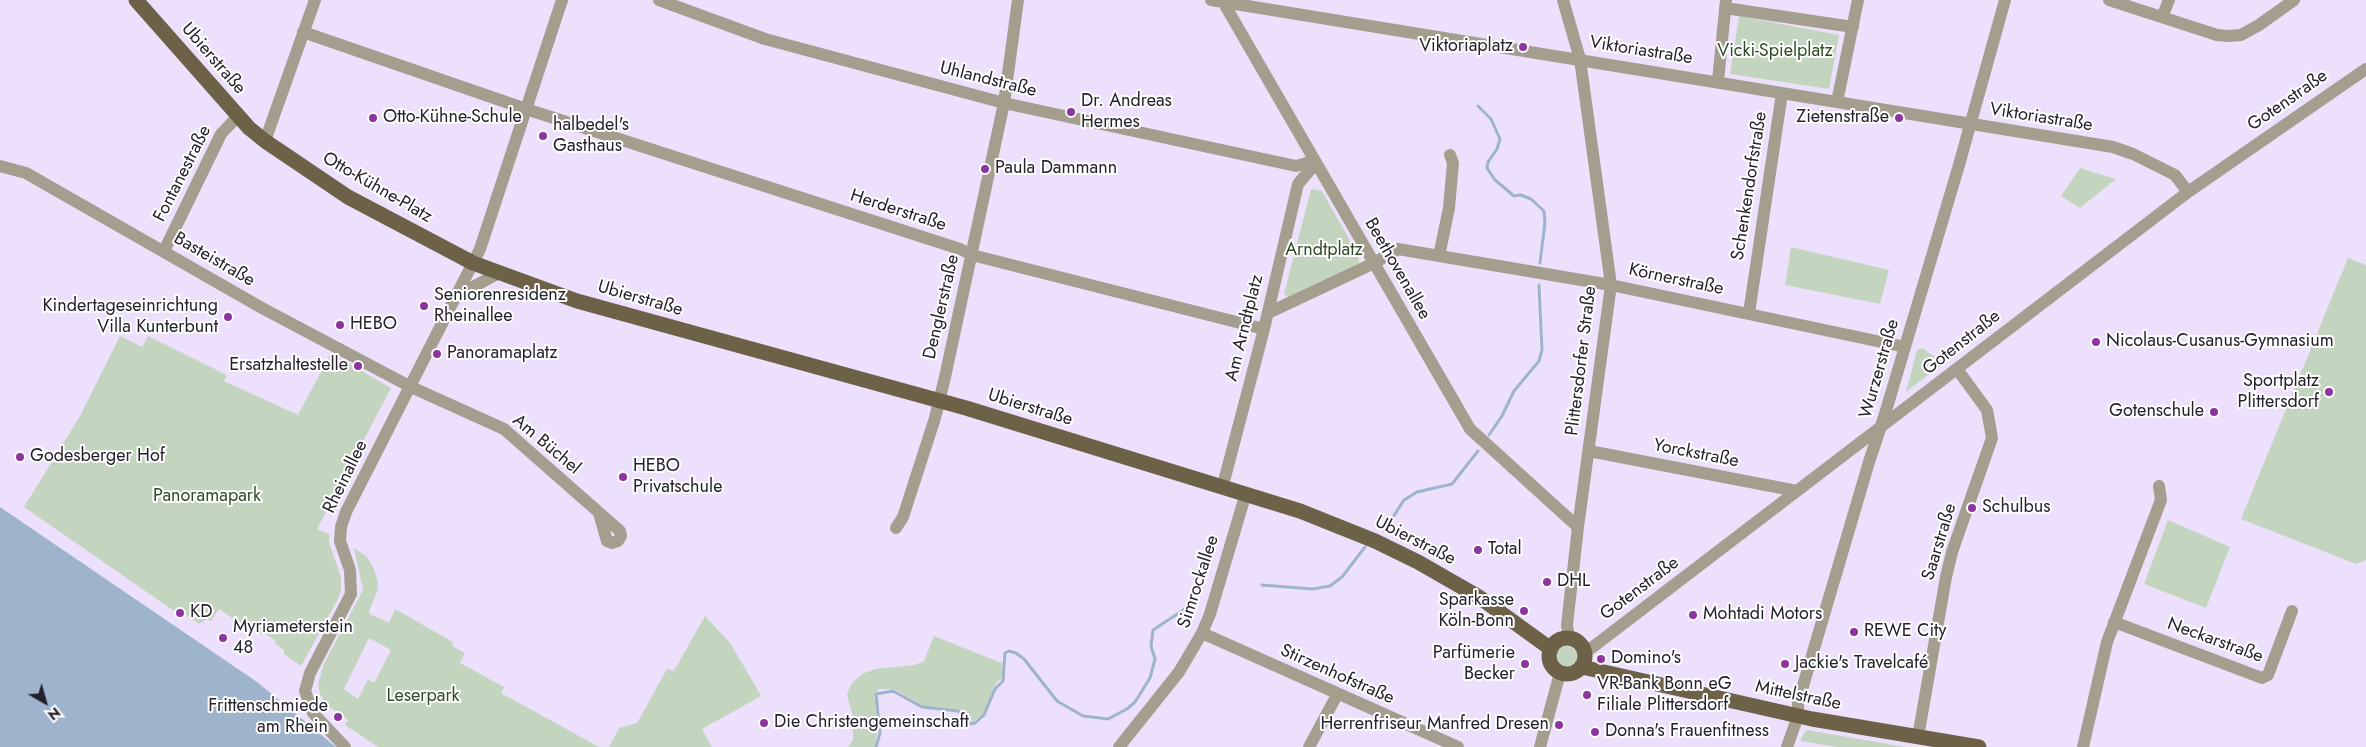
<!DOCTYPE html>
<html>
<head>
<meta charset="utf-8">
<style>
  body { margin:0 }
  #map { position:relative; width:2366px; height:747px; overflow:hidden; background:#ece0fc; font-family:Jost,sans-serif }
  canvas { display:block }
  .north { position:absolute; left:20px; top:677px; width:50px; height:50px; -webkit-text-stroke:4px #fff; paint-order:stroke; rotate:142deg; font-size:14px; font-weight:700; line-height:20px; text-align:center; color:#26202d }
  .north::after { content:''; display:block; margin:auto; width:18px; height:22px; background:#26202d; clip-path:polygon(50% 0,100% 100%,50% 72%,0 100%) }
</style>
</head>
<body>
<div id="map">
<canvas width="2366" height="747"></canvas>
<div class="north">N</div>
</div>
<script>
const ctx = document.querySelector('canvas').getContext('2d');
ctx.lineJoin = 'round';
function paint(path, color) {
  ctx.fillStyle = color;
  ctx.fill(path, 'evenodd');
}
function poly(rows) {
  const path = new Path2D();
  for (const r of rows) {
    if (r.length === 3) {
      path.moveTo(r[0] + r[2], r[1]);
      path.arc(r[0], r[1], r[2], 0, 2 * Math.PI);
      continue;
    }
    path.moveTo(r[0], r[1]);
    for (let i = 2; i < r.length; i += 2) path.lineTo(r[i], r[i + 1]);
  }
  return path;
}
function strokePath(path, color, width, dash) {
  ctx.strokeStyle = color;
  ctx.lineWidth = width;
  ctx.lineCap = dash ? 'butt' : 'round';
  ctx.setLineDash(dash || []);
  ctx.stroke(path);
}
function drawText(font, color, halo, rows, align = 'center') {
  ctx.font = font + ' Jost,sans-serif';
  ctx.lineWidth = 4;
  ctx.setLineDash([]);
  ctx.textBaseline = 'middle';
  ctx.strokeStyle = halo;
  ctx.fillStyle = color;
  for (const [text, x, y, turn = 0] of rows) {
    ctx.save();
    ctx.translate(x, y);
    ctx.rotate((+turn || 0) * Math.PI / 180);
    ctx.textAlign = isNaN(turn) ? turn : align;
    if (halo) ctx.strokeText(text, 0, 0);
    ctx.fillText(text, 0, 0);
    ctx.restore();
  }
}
const green = poly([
  [1739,16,1839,35,1829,89,1730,74],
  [2080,168,2116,179,2080,208,2061,196],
  [1311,189,1322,191,1358,255,1359,263,1288,297,1284,294],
  [1791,247,1889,270,1880,304,1785,285],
  [2348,258,2366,265,2366,560,2356,564,2241,519],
  [120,336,142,347,148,336,227,375,224,381,298,415,331,353,391,388,317,529,330,535,329,543,341,577,341,589,338,599,301,666,284,654,284,650,274,643,276,641,263,632,261,635,253,630,251,631,219,609,211,621,207,619,199,624,179,610,177,613,24,507,80,416],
  [1922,348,1941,361,1941,365,1906,392,1917,350],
  [2168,520,2230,547,2206,608,2144,584],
  [354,548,366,556,373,567,378,582,377,592,369,611,370,614,389,623,395,609,453,642,452,646,465,653,460,663,504,687,501,693,599,747,378,747,345,725,348,720,327,705,320,694,318,684,324,664,363,590],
  [369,638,391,650,374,683,368,679,358,699,344,689],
  [705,616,731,644,761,696,702,729,712,747,609,747,619,728,637,723,667,669,674,671],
  [934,636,1004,664,1002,678,996,683,984,714,973,722,961,710,923,706,894,689,879,689,874,696,876,701,877,732,875,747,848,747,853,740,853,717,847,695,851,684,862,674,875,669,915,665,924,661],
  [1567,657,11],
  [1809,730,1812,731,1906,747,1837,747,1800,741,1805,731]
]);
const water = poly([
  [0,507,257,682,336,747,0,747]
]);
const stream = poly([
  [1478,106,1491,119,1500,139,1497,149,1488,162,1487,168,1495,180,1514,196,1521,195,1531,199,1544,211,1545,222,1540,263],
  [1489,435,1502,416,1514,391,1539,361,1542,350,1539,285],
  [1384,531,1404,500,1417,492,1452,484,1478,451],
  [1262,585,1313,589,1330,586,1342,577,1365,547],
  [876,747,880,733,876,694,893,691,922,707,958,711,971,724,975,723,984,715,995,689,1003,681,1005,653,1009,651,1016,653,1024,659,1057,701,1083,716,1108,719,1127,709,1135,702,1150,678,1155,659,1151,646,1153,630,1191,605]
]);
const minor = poly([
  [659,0,765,39,1004,103,1296,166,1314,161],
  [1211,0,2113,147,2133,154,2175,175,2188,192],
  [1222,0,1470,429,1578,527],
  [1563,0,1580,59,1611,285,1578,527,1567,625,1569,639],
  [2109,0,2217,35,2228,36,2241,35,2259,25,2294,0],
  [1725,8,1853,27],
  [2162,17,2169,0],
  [303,32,526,109,960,249,972,255,1264,329],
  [1718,81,1726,0],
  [1837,102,1858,0],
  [265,141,315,0],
  [0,166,26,173,262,308,411,387,504,429,620,531,621,536,618,541,612,543,607,541,599,513],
  [164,251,221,134,238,116],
  [1439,256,1449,208,1453,163,1450,155],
  [458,295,499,273],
  [1268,313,1374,263,1398,249,1611,285,1905,347],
  [1749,313,1782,93],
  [1589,451,1797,491],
  [1223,485,1264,329,1298,184,1315,164],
  [896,528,903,517,935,418,945,377,1004,103,1018,0],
  [2114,622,2262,678,2268,675,2292,611],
  [1202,633,1458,747],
  [1585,653,2188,192,2366,69],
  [1918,737,1946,577,1952,552,1992,438,1987,410,1957,369],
  [345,747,313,713,305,691,310,673,351,594,350,570,340,541,341,527,346,512,480,249,562,0],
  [1119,747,1179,672,1202,633,1210,614,1246,493],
  [1309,747,1337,695],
  [1540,747,1560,673],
  [1787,747,1798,716,1798,703,1869,462,1885,414,1959,165,2005,0],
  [2083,747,2107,642,2161,500,2159,486]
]);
const major = poly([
  [136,0,249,128,265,141,348,197,473,263,577,301,966,408,1300,511,1375,541,1418,562,1479,597,1551,649],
  [1567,656,18],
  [1582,667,1812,719,1979,747]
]);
const markers = [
  [1523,47,5,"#8d34a0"],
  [1071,112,5,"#8d34a0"],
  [373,118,5,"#8d34a0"],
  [1899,118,5,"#8d34a0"],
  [543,136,5,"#8d34a0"],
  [985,169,5,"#8d34a0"],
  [424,306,5,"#8d34a0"],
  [228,317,5,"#8d34a0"],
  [340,325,5,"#8d34a0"],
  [2096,342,5,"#8d34a0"],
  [437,354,5,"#8d34a0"],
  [358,366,5,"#8d34a0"],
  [2329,392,5,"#8d34a0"],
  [2214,412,5,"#8d34a0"],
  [20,457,5,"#8d34a0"],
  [623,477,5,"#8d34a0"],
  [1972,508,5,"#8d34a0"],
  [1478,550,5,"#8d34a0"],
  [1547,582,5,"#8d34a0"],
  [1524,611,5,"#8d34a0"],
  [180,613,5,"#8d34a0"],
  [1693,615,5,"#8d34a0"],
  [1854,632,5,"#8d34a0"],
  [223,638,5,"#8d34a0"],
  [1601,659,5,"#8d34a0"],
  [1525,664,5,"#8d34a0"],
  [1785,664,5,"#8d34a0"],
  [1587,695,5,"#8d34a0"],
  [338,717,5,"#8d34a0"],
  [764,723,5,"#8d34a0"],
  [1559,725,5,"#8d34a0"],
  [1595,732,5,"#8d34a0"]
];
const poiNames = [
  ["Viktoriaplatz",1513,47,"right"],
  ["Dr. Andreas",1081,102],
  ["Hermes",1081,123],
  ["Otto-Kühne-Schule",383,118],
  ["Zietenstraße",1889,118,"right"],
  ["halbedel's",553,126],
  ["Gasthaus",553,147],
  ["Paula Dammann",995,169],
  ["Seniorenresidenz",434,296],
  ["Rheinallee",434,317],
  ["Kindertageseinrichtung",218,307,"right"],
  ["Villa Kunterbunt",218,328,"right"],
  ["HEBO",350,325],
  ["Nicolaus-Cusanus-Gymnasium",2106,342],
  ["Panoramaplatz",447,354],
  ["Ersatzhaltestelle",348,366,"right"],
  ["Sportplatz",2319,382,"right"],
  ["Plittersdorf",2319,403,"right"],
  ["Gotenschule",2204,412,"right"],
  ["Godesberger Hof",30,457],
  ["HEBO",633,467],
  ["Privatschule",633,488],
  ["Schulbus",1982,508],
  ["Total",1488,550],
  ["DHL",1557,582],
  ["Sparkasse",1514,601,"right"],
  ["Köln-Bonn",1514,622,"right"],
  ["KD",190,613],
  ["Mohtadi Motors",1703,615],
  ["Myriameterstein",233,628],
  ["48",233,649],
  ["REWE City",1864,632],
  ["Parfümerie",1515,654,"right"],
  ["Becker",1515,675,"right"],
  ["Domino's",1611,659],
  ["Jackie's Travelcafé",1795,664],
  ["VR-Bank Bonn eG",1597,685],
  ["Filiale Plittersdorf",1597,706],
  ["Frittenschmiede",328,707,"right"],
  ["am Rhein",328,728,"right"],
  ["Die Christengemeinschaft",774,723],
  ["Herrenfriseur Manfred Dresen",1549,725,"right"],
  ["Donna's Frauenfitness",1605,732]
];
const streetNames = [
  ["Viktoriastraße",1641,51,9],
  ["Ubierstraße",213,59,49],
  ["Uhlandstraße",988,80,14],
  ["Gotenstraße",2288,101,-35],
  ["Viktoriastraße",2041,118,9],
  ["Fontanestraße",183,174,-63],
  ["Schenkendorfstraße",1750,186,-81],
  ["Otto-Kühne-Platz",377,188,30],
  ["Herderstraße",898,211,18],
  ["Basteistraße",214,260,30],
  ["Beethovenallee",1397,269,60],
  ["Körnerstraße",1676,280,12],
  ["Ubierstraße",640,299,16],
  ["Denglerstraße",942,307,-77],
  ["Am Arndtplatz",1245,328,-76],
  ["Gotenstraße",1962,343,-38],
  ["Plittersdorfer Straße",1582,361,-83],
  ["Wurzerstraße",1880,369,-74],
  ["Ubierstraße",1030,408,17],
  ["Am Büchel",546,445,40],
  ["Yorckstraße",1696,454,11],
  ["Rheinallee",346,477,-64],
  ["Ubierstraße",1415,541,27],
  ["Saarstraße",1940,542,-73],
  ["Simrockallee",1199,582,-72],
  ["Gotenstraße",1640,589,-37],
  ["Neckarstraße",2215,641,20],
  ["Stirzenhofstraße",1337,675,24],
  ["Mittelstraße",1798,696,12]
];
const parkNames = [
  ["Vicki-Spielplatz",1775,52],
  ["Arndtplatz",1324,251],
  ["Panoramapark",207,497],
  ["Leserpark",423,697]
];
paint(green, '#c4d5bf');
paint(water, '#9eb4cd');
strokePath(stream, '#9eb4cd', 3);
strokePath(minor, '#a49e8f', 12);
strokePath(major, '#6d6248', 15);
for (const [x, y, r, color] of markers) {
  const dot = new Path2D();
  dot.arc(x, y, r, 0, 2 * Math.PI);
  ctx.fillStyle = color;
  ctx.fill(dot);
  strokePath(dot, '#fff', 2);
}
drawText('18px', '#26202d', '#fff', poiNames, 'left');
drawText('18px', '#26202d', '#fff', streetNames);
drawText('18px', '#2d4b24', '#fff', parkNames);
</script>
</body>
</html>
